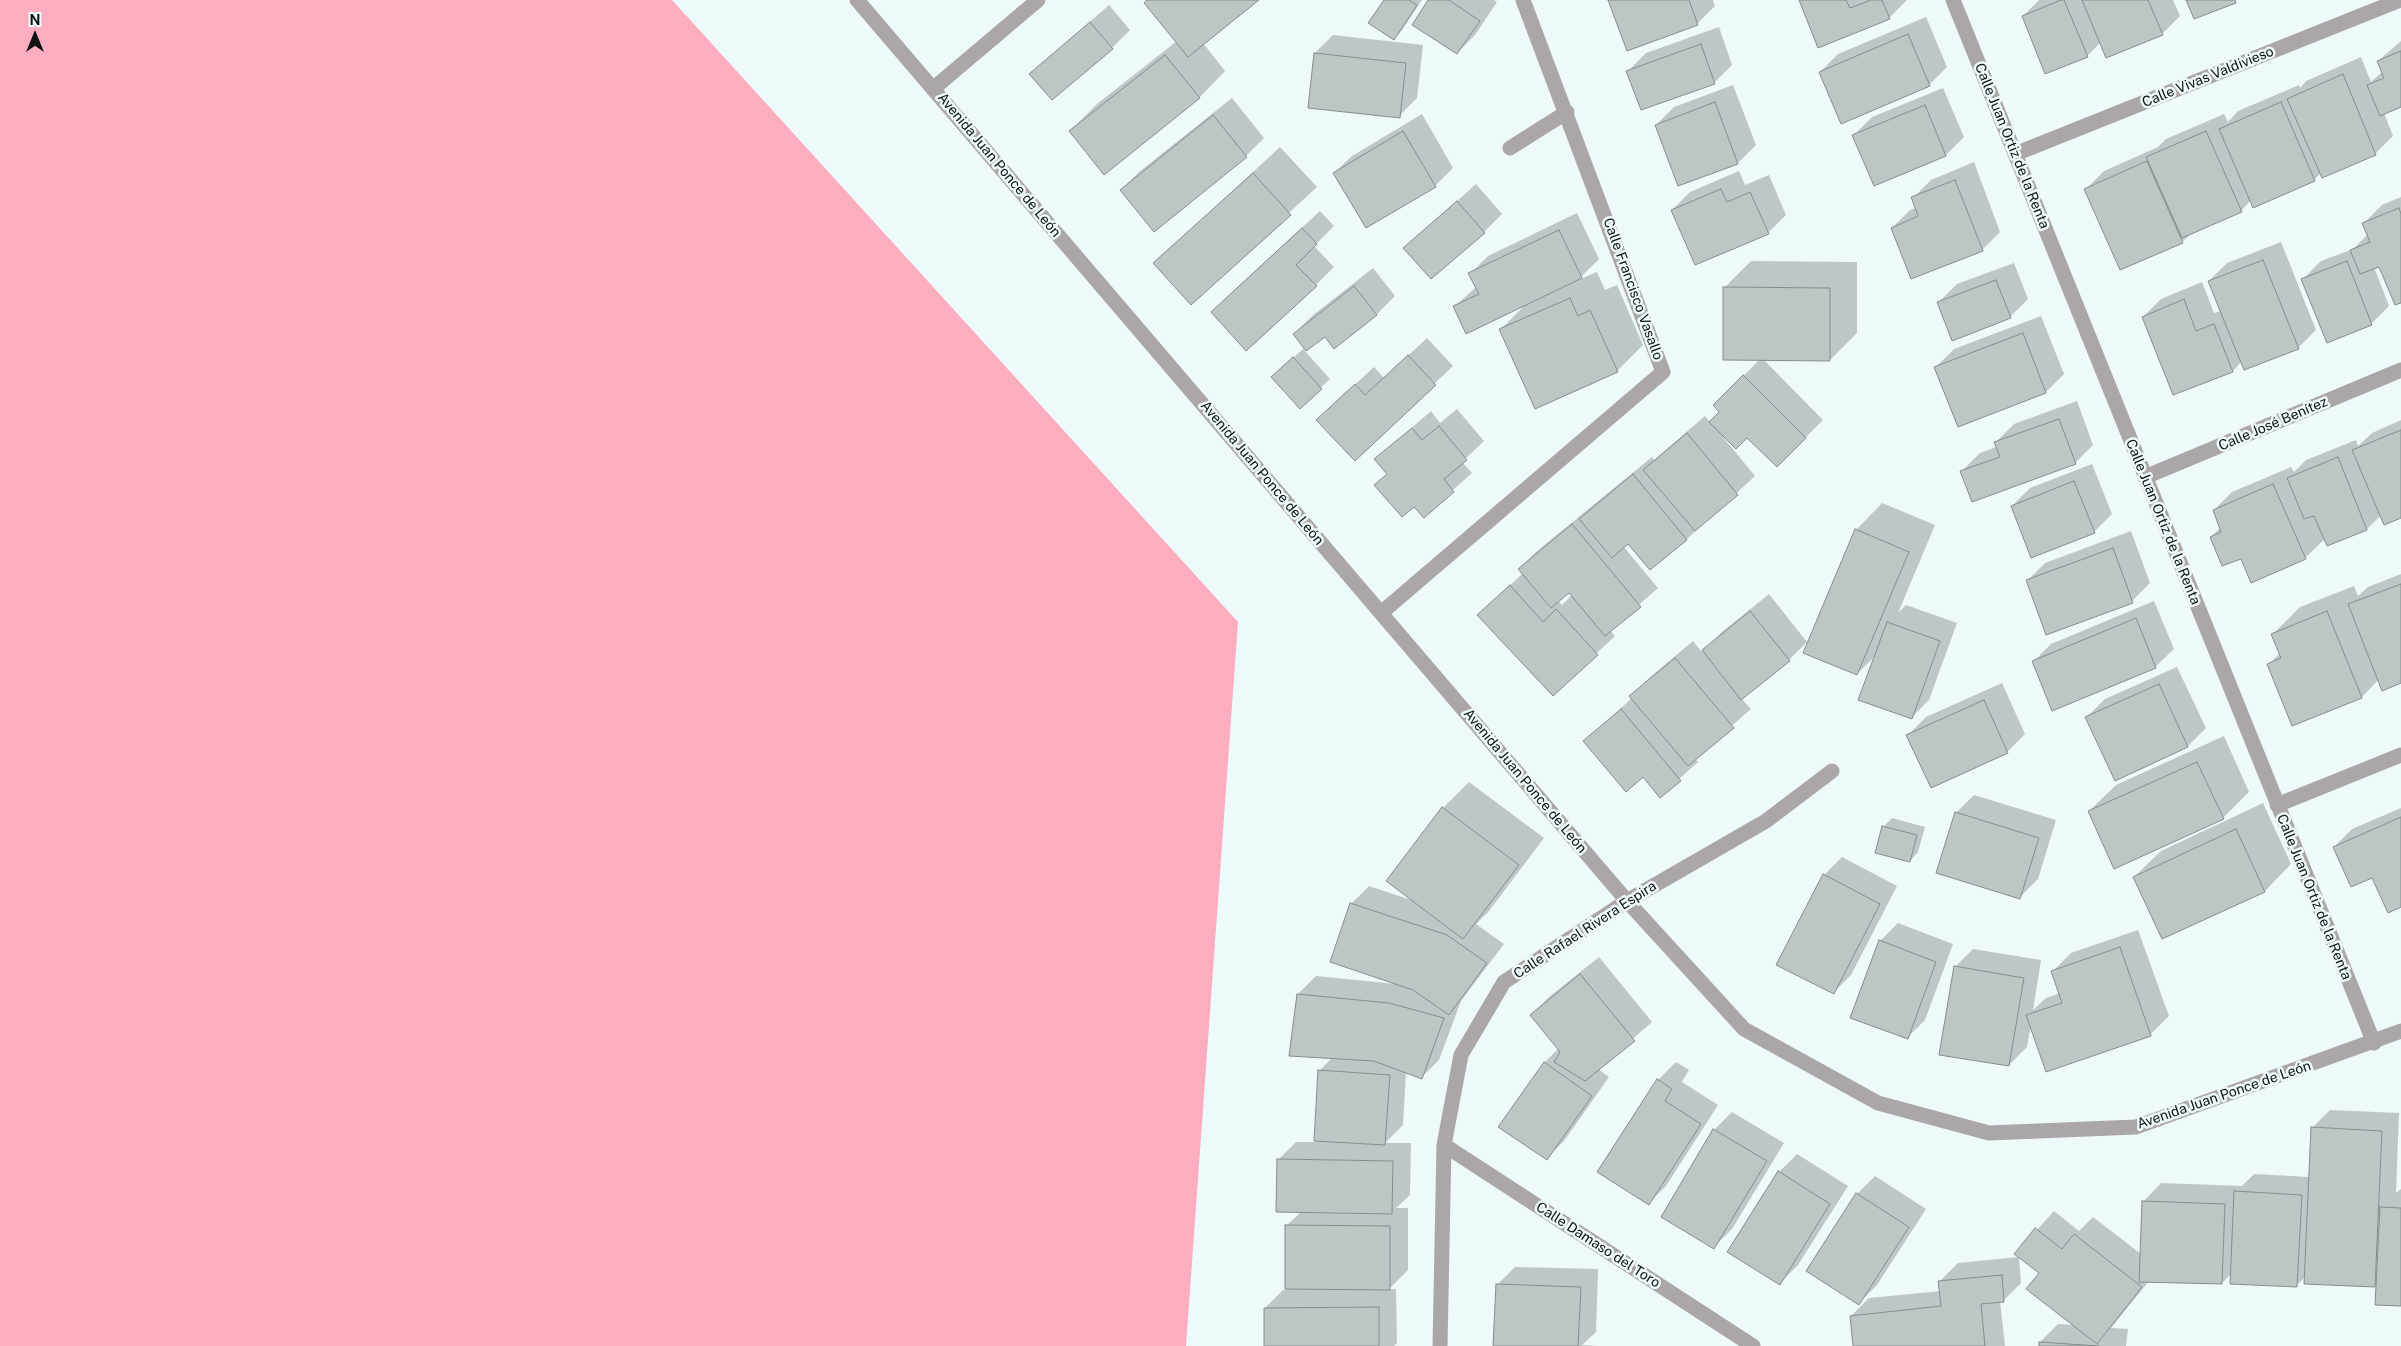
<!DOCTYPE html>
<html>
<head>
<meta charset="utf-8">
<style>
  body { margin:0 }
  #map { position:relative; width:2401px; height:1346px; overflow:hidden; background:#eef9f9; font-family:"Public Sans",sans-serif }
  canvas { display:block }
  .north { position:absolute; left:10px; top:10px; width:50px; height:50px; -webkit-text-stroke:4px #eef9f9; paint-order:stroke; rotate:0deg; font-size:14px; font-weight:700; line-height:20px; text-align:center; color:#0f1212 }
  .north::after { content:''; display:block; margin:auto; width:18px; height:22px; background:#0f1212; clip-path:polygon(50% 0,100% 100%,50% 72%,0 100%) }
</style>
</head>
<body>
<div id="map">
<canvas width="2401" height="1346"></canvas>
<div class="north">N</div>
</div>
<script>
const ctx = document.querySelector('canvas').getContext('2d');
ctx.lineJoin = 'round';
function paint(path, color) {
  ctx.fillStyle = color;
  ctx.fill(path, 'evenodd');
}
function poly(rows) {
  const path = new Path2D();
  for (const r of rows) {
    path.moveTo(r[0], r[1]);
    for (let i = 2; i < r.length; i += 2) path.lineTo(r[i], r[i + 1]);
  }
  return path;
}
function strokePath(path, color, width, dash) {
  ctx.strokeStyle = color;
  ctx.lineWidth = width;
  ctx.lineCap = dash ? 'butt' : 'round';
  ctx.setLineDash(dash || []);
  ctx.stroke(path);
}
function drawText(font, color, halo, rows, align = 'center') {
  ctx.font = font + ' "Public Sans",sans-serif';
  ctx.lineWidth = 5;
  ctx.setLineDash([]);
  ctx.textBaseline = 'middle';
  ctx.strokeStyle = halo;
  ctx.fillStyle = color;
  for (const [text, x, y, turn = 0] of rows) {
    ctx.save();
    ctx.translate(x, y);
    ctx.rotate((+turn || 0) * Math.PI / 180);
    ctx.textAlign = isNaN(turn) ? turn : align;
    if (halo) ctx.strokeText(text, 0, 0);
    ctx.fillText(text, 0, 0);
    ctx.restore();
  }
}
const forest = poly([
  [0,0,672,0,1238,622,1186,1346,0,1346]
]);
const shadow = poly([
  [1148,0,1257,0,1203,43,1225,71,1199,98,1070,131,1097,104,1177,41],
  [1385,0,1422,0,1402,30,1394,39],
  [1430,0,1494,0,1497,2,1475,35,1457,53],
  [1609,0,1713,0,1715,6,1697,24],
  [1800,0,1907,0,1889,18],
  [2039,0,2173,0,2180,16,2162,34,2101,42,2087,56,2023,16],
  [1109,5,1130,30,1112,48,1030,74],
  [1926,17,1947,67,1929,85,1820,72,1838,54],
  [1719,27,1732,65,1714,83,1628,71,1646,53],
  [1333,35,1423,45,1417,98,1399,116,1315,53],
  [2401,41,2401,106,2384,113,2393,136,2375,154,2321,173,2314,180,2251,200,2241,211,2192,233,2182,242,2086,189,2104,171,2158,147,2166,139,2224,114,2228,122,2238,111,2299,85,2300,88,2306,81,2361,57,2371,82,2383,71,2378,61],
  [1733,85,1756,145,1738,163,1678,184,1656,125,1674,107],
  [1943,88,1964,137,1946,155,1854,135,1872,117],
  [1232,98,1264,138,1246,156,1154,230,1121,190,1139,172],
  [1422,114,1453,168,1435,186,1366,227,1334,173,1352,156],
  [1280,147,1317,187,1191,303,1155,263],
  [1974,162,2000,232,1982,250,1892,228,1910,210,1916,208,1913,198,1931,180],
  [1739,171,1745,185,1769,175,1786,215,1768,233,1672,210,1690,192],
  [1476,184,1502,214,1484,232,1405,248],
  [2401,197,2401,301,2380,265,2374,267,2389,306,2371,324,2303,279,2321,261,2353,249,2368,234,2364,223,2382,205],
  [1320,211,1334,226,1314,246,1334,267,1316,285,1230,294],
  [1577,213,1599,259,1578,280,1597,272,1605,290,1617,285,1643,345,1617,371,1501,329,1526,304,1454,307,1476,287,1470,274,1488,256],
  [2281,242,2316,330,2298,348,2241,362,2233,371,2174,394,2143,317,2161,299,2202,282,2214,313,2221,311,2209,281,2227,263],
  [1751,261,1857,262,1857,333,1830,360,1763,359,1823,420,1777,466,1747,436,1723,437,1755,476,1687,539,1650,568,1628,542,1623,546,1658,588,1610,630,1615,636,1553,694,1479,615,1523,573,1519,569,1537,551,1652,457,1654,460,1705,416,1710,422,1721,411,1715,405,1760,359,1724,288],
  [1569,591,1572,595,1562,605,1558,601],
  [2014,263,2028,299,2010,317,1939,302,1957,284],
  [1373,268,1395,296,1377,314,1334,347,1325,335,1294,334,1312,316],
  [2041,316,2064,374,2046,392,1959,425,1936,367,1954,349],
  [1427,338,1453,366,1355,459,1336,402,1374,367,1384,378],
  [1303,349,1330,379,1300,407,1282,368],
  [2077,401,2093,445,2075,463,1962,471,1980,453,1997,447,1996,442,2014,424],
  [1457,409,1484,441,1462,462,1472,473,1424,516,1415,505,1376,485,1388,473,1376,459,1431,411,1440,423],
  [2401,420,2401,517,2381,515,2367,529,2327,544,2325,539,2305,558,2241,557,2211,537,2221,527,2214,510,2232,492,2291,467,2294,472,2306,460,2356,440,2358,446,2372,433],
  [2092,464,2112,514,2094,532,2012,506,2030,488],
  [1882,503,1935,525,1898,613,1906,605,1957,623,1929,700,1911,718,1876,655,1857,674,1856,530],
  [2131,531,2150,583,2132,601,2047,633,2027,581,2045,563],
  [2401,574,2401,682,2379,679,2362,697,2293,724,2269,664,2280,653,2273,634,2300,607,2354,586,2358,596,2368,587],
  [1769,594,1807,642,1789,660,1741,698,1751,709,1695,758,1698,762,1660,796,1643,776,1585,741,1632,698,1631,696,1649,678,1693,641,1702,652,1722,632],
  [2154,601,2174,649,2155,667,2033,662,2051,644],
  [2177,667,2206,728,2188,746,2116,779,2087,717,2105,699],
  [2002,683,2025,734,2007,752,1908,735,1926,717],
  [2224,736,2249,792,2223,818,2089,811,2116,785],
  [1469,782,1544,838,1489,911,1476,924,1504,944,1461,1001,1439,1060,1421,1078,1406,1072,1403,1125,1385,1143,1411,1143,1410,1195,1396,1208,1408,1208,1408,1270,1389,1289,1396,1289,1397,1343,1394,1346,1266,1346,1265,1308,1283,1290,1286,1290,1286,1226,1301,1212,1278,1160,1296,1142,1315,1142,1319,1071,1333,1057,1298,994,1316,976,1396,984,1351,904,1369,886,1411,900,1443,808],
  [1974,795,2056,820,2038,879,2020,897,1956,813],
  [2263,803,2291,864,2265,891,2162,938,2134,877,2161,851],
  [2401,808,2401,905,2373,876,2334,847,2352,829],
  [1892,818,1925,827,1918,852,1910,861,1883,827],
  [1842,857,1897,886,1851,975,1833,993,1824,875],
  [1898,923,1953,944,1925,1020,1907,1038,1880,941],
  [2138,930,2169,1016,2151,1034,2047,1070,2031,1024,2027,1047,2009,1065,1955,967,1973,949,2041,960,2033,1010,2046,998,2060,993,2053,971,2071,953],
  [1599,957,1652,1022,1598,1069,1609,1077,1564,1141,1546,1159,1500,1127,1545,1062,1559,1048,1531,1015,1549,997],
  [1676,1062,1689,1070,1682,1082,1718,1105,1666,1186,1648,1204,1658,1080],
  [2330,1110,2399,1113,2396,1193,2401,1189,2401,1305,2376,1286,2305,1283,2305,1277,2296,1286,2232,1273,2222,1283,2149,1281,2111,1328,2128,1329,2126,1346,2040,1346,2040,1342,2058,1324,2075,1325,2041,1272,2016,1253,2054,1211,2079,1231,2093,1217,2141,1254,2143,1202,2161,1183,2242,1186,2254,1174,2310,1177,2312,1128],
  [1732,1112,1784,1143,1732,1229,1714,1247,1714,1130],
  [1797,1154,1848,1186,1798,1265,1780,1283,1779,1172],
  [1875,1176,1926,1209,1877,1285,1859,1303,1807,1270,1857,1194],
  [2019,1257,2021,1283,2003,1301,2000,1301,2005,1346,1854,1346,1851,1316,1869,1298,1941,1291,1940,1281,1958,1263],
  [1515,1267,1598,1269,1596,1332,1582,1345,1599,1346,1495,1346,1497,1285]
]);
const building = poly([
  [1147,0,1259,0,1188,57,1144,3,1147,0],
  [1384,0,1409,0,1417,5,1394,40,1368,23,1384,0],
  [1428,0,1449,0,1480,21,1457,54,1412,25,1428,0],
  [1608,0,1689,0,1698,25,1627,51,1608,0],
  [1799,0,1846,0,1850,8,1871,0,1882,0,1890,19,1818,48,1799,0],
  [2061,0,2064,0,2088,57,2045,74,2022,16,2061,0],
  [2082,0,2148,0,2163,35,2106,58,2082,0],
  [2186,0,2235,0,2236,3,2194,19,2186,0],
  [1090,22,1113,49,1052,100,1029,74,1090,22],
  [1908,34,1930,86,1841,124,1819,72,1908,34],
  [1701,44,1715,84,1641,110,1626,71,1701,44],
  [2401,51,2401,107,2380,116,2367,85,2384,78,2377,61,2401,51],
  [1314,53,1406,63,1400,118,1308,108,1314,53],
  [1165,55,1200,98,1104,175,1069,131,1165,55],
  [2343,74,2376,155,2322,178,2287,99,2343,74],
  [1715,102,1738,164,1678,186,1655,125,1715,102],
  [2281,102,2315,181,2253,208,2219,129,2281,102],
  [1925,105,1946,156,1874,186,1852,135,1925,105],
  [1213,115,1247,157,1154,232,1120,190,1213,115],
  [1403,131,1436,187,1366,228,1333,173,1403,131],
  [2206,131,2242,212,2182,238,2146,157,2206,131],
  [2147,161,2183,243,2120,270,2084,189,2147,161],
  [1253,173,1291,215,1191,305,1153,263,1253,173],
  [1955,180,1983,251,1911,279,1891,228,1918,216,1911,197,1955,180],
  [1721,189,1727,202,1750,192,1769,234,1695,265,1671,210,1721,189],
  [1457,201,1485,233,1431,279,1403,248,1457,201],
  [2399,208,2401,214,2401,303,2395,305,2379,267,2360,274,2350,250,2370,242,2362,223,2399,208],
  [1302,228,1317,244,1296,265,1317,286,1246,351,1211,312,1302,228],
  [1559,230,1582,278,1466,334,1453,306,1479,294,1468,273,1559,230],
  [2263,260,2299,349,2244,370,2208,281,2263,260],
  [2347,261,2372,325,2327,343,2301,279,2347,261],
  [1996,280,2011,318,1952,341,1937,302,1996,280],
  [1354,286,1377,315,1334,349,1325,337,1306,351,1293,334,1354,286],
  [1723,287,1830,288,1830,361,1723,360,1723,287],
  [1570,298,1578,316,1590,310,1618,372,1535,409,1499,329,1570,298],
  [2184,299,2196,331,2214,324,2233,372,2173,395,2142,317,2184,299],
  [2023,333,2046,393,1958,427,1934,367,2023,333],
  [1408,355,1436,385,1355,461,1316,420,1355,384,1365,395,1408,355],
  [1293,357,1322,389,1300,409,1271,377,1293,357],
  [1743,375,1806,438,1777,467,1747,438,1736,449,1709,422,1719,412,1713,405,1743,375],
  [2059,419,2076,464,1972,502,1960,471,2000,457,1994,442,2059,419],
  [1439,426,1467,460,1444,479,1454,492,1424,518,1414,507,1402,517,1374,485,1387,474,1374,459,1412,428,1422,440,1439,426],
  [2401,430,2401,518,2384,525,2352,450,2401,430],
  [1687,433,1738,495,1695,531,1643,470,1687,433],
  [2338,457,2367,530,2327,546,2314,516,2304,519,2287,478,2338,457],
  [1633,474,1687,540,1650,570,1628,544,1612,558,1579,519,1633,474],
  [2074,481,2095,533,2031,558,2011,506,2074,481],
  [2273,484,2306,559,2251,583,2241,559,2222,566,2210,537,2221,532,2213,510,2273,484],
  [1572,524,1641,607,1605,636,1569,593,1551,608,1518,569,1572,524],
  [1855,529,1909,552,1857,675,1803,653,1855,529],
  [2113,548,2133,603,2046,635,2026,580,2113,548],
  [2401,584,2401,683,2382,691,2348,604,2401,584],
  [1510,585,1543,622,1556,609,1598,655,1553,696,1477,615,1510,585],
  [1750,611,1790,661,1741,700,1702,650,1750,611],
  [2327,611,2362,698,2292,726,2267,664,2281,658,2271,634,2327,611],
  [2136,618,2156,668,2052,711,2032,661,2136,618],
  [1887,622,1940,641,1912,719,1858,700,1887,622],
  [1675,658,1734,728,1688,766,1629,696,1675,658],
  [2159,684,2188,747,2115,781,2085,717,2159,684],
  [1984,700,2008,753,1931,788,1906,735,1984,700],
  [1621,709,1681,781,1660,798,1643,777,1626,792,1583,741,1621,709],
  [2197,762,2224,819,2114,869,2088,811,2197,762],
  [1442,807,1519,865,1463,939,1386,881,1442,807],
  [1955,812,2039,838,2020,899,1936,873,1955,812],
  [2401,817,2401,907,2388,913,2372,878,2351,887,2333,847,2401,817],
  [1882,826,1917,835,1910,862,1875,853,1882,826],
  [2236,829,2265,892,2162,939,2133,877,2236,829],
  [1823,874,1880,904,1834,994,1776,965,1823,874],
  [1350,903,1447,935,1487,963,1449,1015,1413,990,1330,962,1350,903],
  [1879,940,1936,962,1908,1039,1850,1018,1879,940],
  [2120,947,2151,1036,2046,1072,2026,1015,2062,1003,2051,971,2120,947],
  [1954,966,2024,978,2009,1066,1939,1055,1954,966],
  [1580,974,1635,1041,1585,1081,1554,1062,1560,1052,1530,1015,1580,974],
  [1297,994,1389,1003,1444,1018,1422,1079,1374,1061,1289,1056,1297,994],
  [1544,1062,1592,1096,1547,1160,1498,1127,1544,1062],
  [1318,1070,1390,1075,1385,1145,1314,1141,1318,1070],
  [1657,1079,1672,1089,1665,1101,1701,1124,1649,1205,1597,1172,1657,1079],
  [2311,1127,2382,1131,2375,1287,2304,1284,2311,1127],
  [1713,1129,1767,1161,1714,1249,1661,1217,1713,1129],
  [1277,1159,1393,1161,1392,1214,1276,1212,1277,1159],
  [1778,1171,1830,1204,1780,1285,1727,1252,1778,1171],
  [2234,1191,2302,1195,2297,1287,2230,1284,2234,1191],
  [1856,1193,1909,1227,1859,1305,1806,1271,1856,1193],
  [2142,1201,2225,1204,2222,1284,2139,1282,2142,1201],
  [2380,1207,2401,1208,2401,1306,2375,1305,2380,1207],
  [1285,1225,1390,1226,1390,1290,1285,1289,1285,1225],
  [2035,1228,2062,1249,2074,1234,2142,1287,2097,1344,2026,1289,2039,1273,2014,1254,2035,1228],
  [2002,1275,2004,1302,1981,1304,1985,1346,1853,1346,1850,1316,1941,1306,1938,1281,2002,1275],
  [1496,1284,1581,1287,1578,1346,1493,1346,1496,1284],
  [1379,1307,1379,1346,1264,1346,1264,1308,1379,1307],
  [2039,1342,2099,1346,2039,1346,2039,1342]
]);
const street = poly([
  [857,0,1627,901,1744,1029,1878,1103,1989,1133,2136,1127,2401,1031],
  [1953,0,2374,1043],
  [934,88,1038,0],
  [1510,148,1567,112],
  [2015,154,2400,0],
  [2145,477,2401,370],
  [1381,613,1663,372,1523,0],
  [2277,805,2401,755],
  [1444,1145,1753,1346],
  [1440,1346,1444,1145,1461,1055,1504,982,1627,901,1766,821,1832,771]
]);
const streetNames = [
  ["Calle Vivas Valdivieso",2208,77,-22],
  ["Calle Juan Ortiz de la Renta",2012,146,68],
  ["Avenida Juan Ponce de León",999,165,50],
  ["Calle Francisco Vasallo",1633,289,70],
  ["Calle José Benítez",2273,424,-23],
  ["Avenida Juan Ponce de León",1262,473,50],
  ["Calle Juan Ortiz de la Renta",2163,522,68],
  ["Avenida Juan Ponce de León",1525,781,50],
  ["Calle Juan Ortiz de la Renta",2314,897,68],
  ["Calle Rafael Rivera Espira",1585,930,-33],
  ["Avenida Juan Ponce de León",2224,1095,-19],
  ["Calle Damaso del Toro",1598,1245,33]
];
paint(forest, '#fcaec0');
paint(shadow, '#0003');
paint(building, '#bbc6c5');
strokePath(building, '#838d8c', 1);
strokePath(street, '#aba6a7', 15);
drawText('14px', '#0f1212', '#eef9f9', streetNames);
</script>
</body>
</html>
